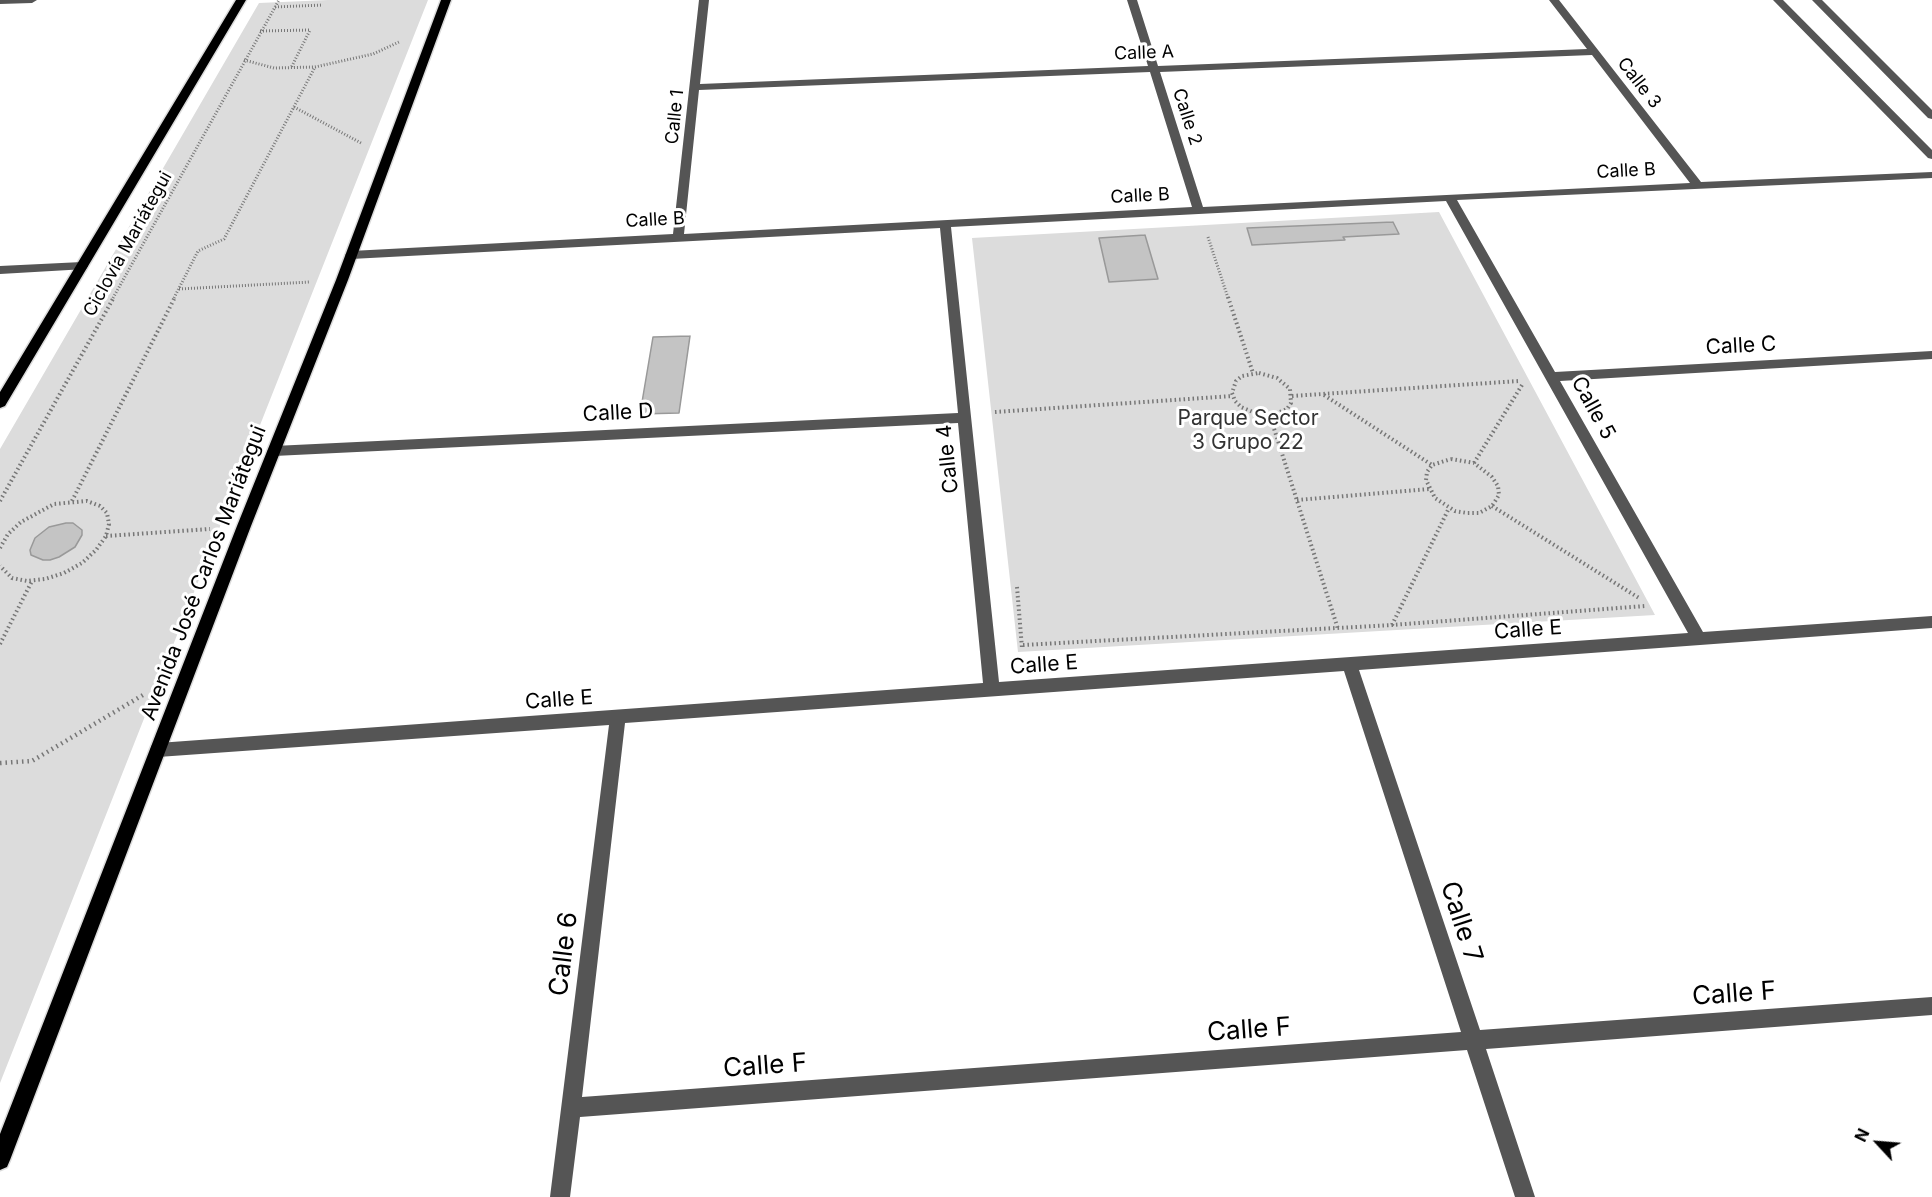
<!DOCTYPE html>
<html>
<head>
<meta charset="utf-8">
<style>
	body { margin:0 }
	#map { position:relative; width:1932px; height:1197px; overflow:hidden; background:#fff; font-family:Inter,sans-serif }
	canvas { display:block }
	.north { position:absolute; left:1848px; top:1113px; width:60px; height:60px; -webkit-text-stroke:4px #fff; paint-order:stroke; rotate:296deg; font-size:16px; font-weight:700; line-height:24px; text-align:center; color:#000 }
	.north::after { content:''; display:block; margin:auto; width:21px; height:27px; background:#000; clip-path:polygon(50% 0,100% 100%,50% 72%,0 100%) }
</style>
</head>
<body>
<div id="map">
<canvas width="1932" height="1197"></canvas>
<div class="north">N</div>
</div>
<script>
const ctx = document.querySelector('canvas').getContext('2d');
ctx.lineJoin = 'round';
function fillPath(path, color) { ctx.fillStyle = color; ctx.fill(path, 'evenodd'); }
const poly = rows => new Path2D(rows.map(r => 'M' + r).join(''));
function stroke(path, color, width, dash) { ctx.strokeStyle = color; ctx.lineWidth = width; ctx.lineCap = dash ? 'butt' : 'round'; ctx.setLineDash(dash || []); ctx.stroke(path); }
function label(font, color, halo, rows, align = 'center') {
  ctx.font = font + ' Inter,sans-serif'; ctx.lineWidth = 6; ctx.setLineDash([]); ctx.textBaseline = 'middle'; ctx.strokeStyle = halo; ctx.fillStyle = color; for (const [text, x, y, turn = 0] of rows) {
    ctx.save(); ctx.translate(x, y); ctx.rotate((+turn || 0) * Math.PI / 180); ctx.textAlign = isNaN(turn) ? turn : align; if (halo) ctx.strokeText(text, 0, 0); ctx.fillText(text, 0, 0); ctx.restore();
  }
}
fillPath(poly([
	[328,0,428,0,0,1083,0,449,259,3],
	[1439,212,1655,615,1018,652,972,238]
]), '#dcdcdc');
const building = poly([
	[1393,222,1399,234,1343,237,1345,240,1252,245,1247,228,1393,222],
	[1145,235,1158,279,1109,282,1099,238,1145,235],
	[690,336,679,413,640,414,653,337,690,336],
	[66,523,73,523,82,530,82,535,75,547,59,557,50,560,43,560,31,555,30,550,35,538,49,527,66,523]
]);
fillPath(building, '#c4c4c4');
stroke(building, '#999', 1.5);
const major = poly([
	[236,0,246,0,5,406,0,408,0,392,236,0],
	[441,0,451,0,348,280,251,526,10,1160,7,1167,0,1170,0,1134,237,526,336,280,441,0]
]);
stroke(major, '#dbdbdb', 3);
stroke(poly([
	[275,7,323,5],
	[260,31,310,30,291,68],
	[244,60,274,68,315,67,373,54,399,42],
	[294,107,361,143],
	[1208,237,1228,298],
	[179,289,310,282],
	[113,298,279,0],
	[174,298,198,251,224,239,315,67]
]), '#777', 3, [1, 2]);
stroke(poly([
	[1228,297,1253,373],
	[1259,373,1277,378,1290,389,1291,403,1287,409,1270,416,1260,415,1241,407,1235,401,1232,393,1236,381,1242,376,1259,373],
	[1324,395,1432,465],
	[1292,396,1519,381],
	[995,412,1233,396],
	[1270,416,1338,629],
	[1451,459,1474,463,1492,477,1498,486,1499,495,1492,506,1479,513,1467,513,1455,511,1435,498,1426,480,1427,472,1432,465,1451,459],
	[1474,463,1522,385],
	[1297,500,1429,489],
	[0,501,114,297],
	[72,501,175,297],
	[1492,506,1639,598],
	[106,536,210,529],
	[0,548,8,534,21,522,54,504,87,501,100,506,107,513,109,524,106,536,96,550,82,563,64,573,45,579,27,581,12,578,0,566],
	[1017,587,1022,648],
	[1392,625,1449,508],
	[0,644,32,581],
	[1023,645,1392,625,1645,606]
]), '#777', 4, [1.5, 3]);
stroke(poly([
	[0,763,32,761,143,695]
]), '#777', 4.5, [1.5, 4]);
fillPath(poly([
	[0,0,37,0,32,3,0,4,0,0],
	[699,0,709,0,700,84,1148,66,1127,0,1137,0,1158,66,1587,49,1549,0,1559,0,1701,182,1932,172,1932,178,1457,200,1555,372,1932,351,1932,359,1560,381,1703,632,1932,616,1932,628,1359,670,1480,1030,1932,997,1932,1015,1486,1049,1535,1197,1515,1197,1467,1050,580,1117,570,1197,550,1197,609,725,158,757,152,755,150,750,152,745,158,743,983,683,958,423,274,456,267,451,274,446,958,413,940,228,351,259,345,255,351,251,673,234,699,0],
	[1592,55,1690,183,1203,207,1160,72,1592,55],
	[1150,72,1192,207,684,234,699,90,1150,72],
	[1446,201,1688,633,999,682,951,227,1446,201],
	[1344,671,1461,1032,582,1097,625,723,1344,671],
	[1773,0,1783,0,1932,150,1932,159,1928,158,1773,0],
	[1812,0,1822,0,1932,110,1932,119,1928,118,1812,0],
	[82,262,88,266,86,269,0,274,0,266,82,262]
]), '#555');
fillPath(major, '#000');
label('18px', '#000', '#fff', [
	["Calle A",1144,53,-2],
	["Calle 3",1639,83,52],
	["Calle 1",675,117,-84],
	["Calle 2",1187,117,72],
	["Calle B",1626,171,-3],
	["Calle B",1140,196,-3],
	["Calle B",655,220,-3],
	["Ciclovía Mariátegui",128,244,-61]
]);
label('21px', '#000', '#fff', [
	["Calle C",1741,346,-3],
	["Calle 5",1593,408,61],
	["Calle D",618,413,-3],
	["Calle 4",948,459,-96],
	["Avenida José Carlos Mariátegui",204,573,-69],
	["Calle E",1528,630,-4],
	["Calle E",1044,665,-4],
	["Calle E",559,700,-4]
]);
label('21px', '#333', '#fff', [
	["Parque Sector",1248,419],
	["3 Grupo 22",1248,443]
]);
label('26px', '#000', '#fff', [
	["Calle 7",1461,922,72],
	["Calle 6",564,954,-83],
	["Calle F",1734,994,-4],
	["Calle F",1249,1030,-4],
	["Calle F",765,1066,-4]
]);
</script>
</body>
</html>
